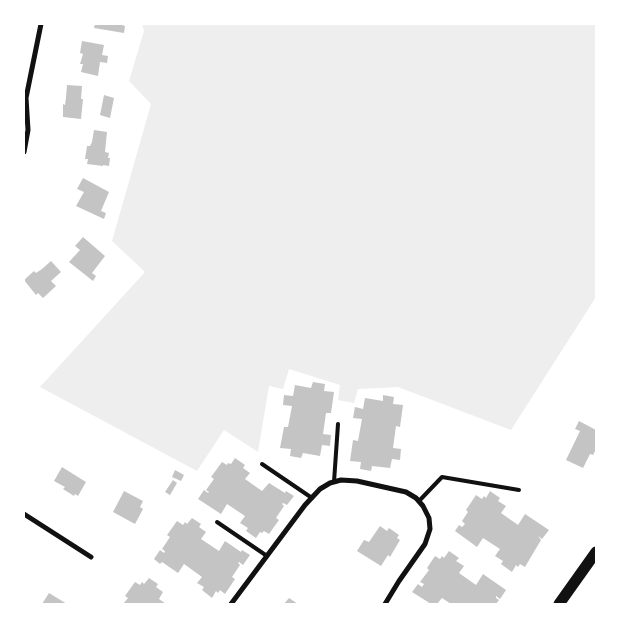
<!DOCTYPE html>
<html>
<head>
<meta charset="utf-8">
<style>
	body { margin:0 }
	#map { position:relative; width:620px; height:628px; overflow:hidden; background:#fff; font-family:"Playfair Display",serif }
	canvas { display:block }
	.frame { position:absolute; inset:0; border:25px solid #fff; pointer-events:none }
</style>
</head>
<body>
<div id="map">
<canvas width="620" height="628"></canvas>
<div class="frame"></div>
</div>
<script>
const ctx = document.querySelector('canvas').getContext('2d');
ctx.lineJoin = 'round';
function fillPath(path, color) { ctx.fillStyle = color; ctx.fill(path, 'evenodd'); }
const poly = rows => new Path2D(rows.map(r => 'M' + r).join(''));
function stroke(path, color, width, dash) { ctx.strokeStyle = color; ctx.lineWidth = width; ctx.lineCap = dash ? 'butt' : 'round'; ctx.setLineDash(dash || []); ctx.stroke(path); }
fillPath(poly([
	[142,24,596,24,596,297,511,430,398,387,358,389,354,403,338,400,340,385,289,369,283,389,269,386,258,452,224,430,197,471,40,387,145,272,112,241,151,104,129,81,144,31]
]), '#eee');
fillPath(poly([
	[95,24,119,24,125,26,124,33,94,28],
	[82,41,104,45,102,55,108,56,107,63,100,62,98,76,81,72,83,64,80,64,83,54,80,53],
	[67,85,82,86,81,99,83,99,81,119,63,117,63,104,65,105,66,98],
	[104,95,114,98,110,118,100,115],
	[94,130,107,132,105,152,109,153,108,158,110,158,109,166,103,165,103,166,87,164,88,159,85,159,87,146,90,146,92,142],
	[83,178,109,192,101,211,106,213,104,219,76,206,84,192,77,189],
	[83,237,105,256,92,273,96,276,93,281,69,262,80,250,75,246],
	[51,261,61,272,51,281,56,286,43,298,38,293,36,295,24,280,34,271,36,273,42,269],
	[313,382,325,384,324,391,334,392,331,413,326,413,323,434,331,435,330,446,322,445,320,456,303,453,301,458,290,456,291,449,280,448,284,427,288,427,292,406,283,405,284,395,293,396,295,385,311,388],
	[383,395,394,397,393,404,403,405,400,427,396,426,393,448,401,449,400,460,392,459,390,468,372,466,371,471,360,469,361,462,350,461,353,440,358,441,362,419,353,418,355,407,363,409,365,398,383,401],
	[579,421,596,430,596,449,593,455,590,454,583,468,566,460,580,431,575,429],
	[235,458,245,465,243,468,250,473,245,479,262,491,269,483,285,493,286,491,294,496,287,505,283,503,282,504,284,506,276,518,279,520,269,534,264,531,262,533,260,532,256,538,246,531,248,528,240,523,245,516,227,504,221,514,198,499,204,490,208,493,209,492,206,490,214,479,211,477,222,462,227,465,228,463,231,464],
	[62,467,86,482,78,496,75,494,74,496,63,489,65,487,54,481],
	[175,470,184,475,181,481,172,477],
	[173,480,177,483,170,495,165,492],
	[124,491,143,501,140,507,143,509,135,524,113,512],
	[490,491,500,498,498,501,506,506,501,513,518,525,525,514,549,530,542,539,538,536,541,540,525,567,520,564,518,567,516,565,512,572,501,564,503,561,495,556,500,549,483,538,477,547,455,531,459,525,462,527,465,524,462,521,468,512,466,510,476,495,482,499,484,496,486,498],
	[192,518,201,524,199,527,206,532,201,539,219,551,225,541,241,552,242,550,250,555,243,565,239,562,238,563,240,565,232,577,235,579,225,594,220,590,218,593,216,591,212,598,202,590,204,587,197,583,202,577,184,564,178,573,162,562,160,564,154,559,160,550,164,553,165,551,162,549,170,537,167,535,177,521,183,525,185,522,187,524],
	[380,526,387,531,389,528,399,535,397,538,400,540,390,557,388,555,381,566,357,551,364,540,369,542],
	[449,551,459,558,456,561,464,566,459,573,476,585,483,574,506,590,500,599,496,596,496,598,499,600,496,604,451,604,442,598,437,604,431,604,412,592,418,584,422,587,424,584,420,582,429,570,427,568,435,556,440,559,442,556,444,558],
	[149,578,158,584,156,587,163,592,159,599,166,604,123,604,128,598,125,596,135,582,140,585,142,582,144,584],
	[49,593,67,604,42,604],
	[289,598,298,604,284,604]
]), '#c4c4c4');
stroke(poly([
	[262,464,312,498],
	[334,482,338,424],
	[419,501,442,477,519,490],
	[217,522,267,556]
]), '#111', 4);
stroke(poly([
	[24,152,28,130,26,98,41,24],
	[24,514,91,557],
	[231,604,305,505,320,489,330,483,341,480,357,481,406,492,416,498,423,506,429,518,430,529,425,544,399,581,385,604]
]), '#111', 5);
stroke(poly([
	[559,604,596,552]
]), '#111', 11);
</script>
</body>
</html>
